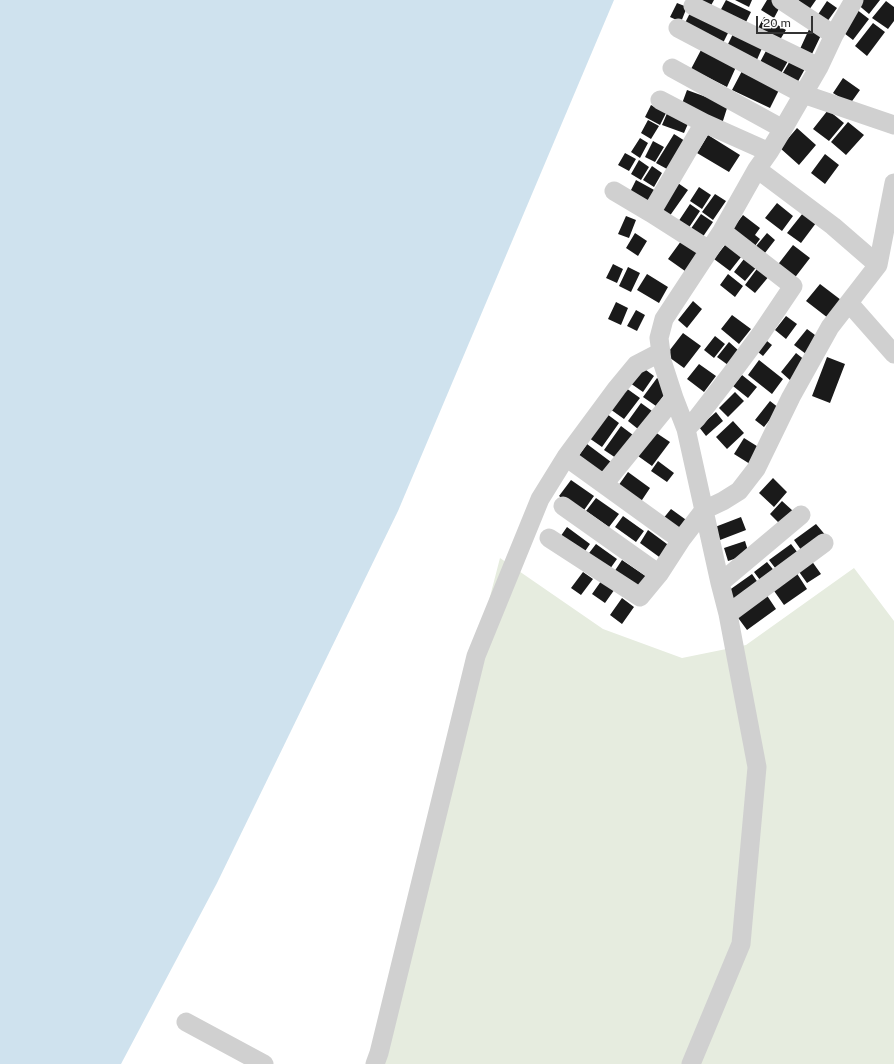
<!DOCTYPE html>
<html>
<head>
<meta charset="utf-8">
<style>
	body { margin:0 }
	#map { position:relative; width:894px; height:1064px; overflow:hidden; background:#fff; font-family:"Public Sans",sans-serif }
	canvas { display:block }
	.scale { position:absolute; left:756px; top:16px; width:57px; height:18px; box-sizing:border-box; border:2px solid #333; border-top:0; padding-left:5px; font-size:12px; line-height:14px; white-space:nowrap; color:#333; -webkit-text-stroke:3px #fff; paint-order:stroke }
</style>
</head>
<body>
<div id="map">
<canvas width="894" height="1064"></canvas>
<div class="scale">20 m</div>
</div>
<script>
const ctx = document.querySelector('canvas').getContext('2d');
ctx.lineJoin = 'round';
function fillPath(path, color) { ctx.fillStyle = color; ctx.fill(path, 'evenodd'); }
const poly = rows => new Path2D(rows.map(r => 'M' + r).join(''));
function stroke(path, color, width, dash) { ctx.strokeStyle = color; ctx.lineWidth = width; ctx.lineCap = dash ? 'butt' : 'round'; ctx.setLineDash(dash || []); ctx.stroke(path); }
fillPath(poly([
	[500,558,603,629,682,658,746,645,854,568,894,621,894,1064,369,1064]
]), '#e6ecdf');
fillPath(poly([
	[0,0,614,0,398,511,217,883,121,1064,0,1064]
]), '#cfe2ee');
fillPath(poly([
	[698,0,714,0,709,9],
	[726,0,751,12,744,26,719,13],
	[735,0,752,0,749,7],
	[767,0,777,0,782,3,774,18,761,10],
	[798,0,816,0,809,10],
	[858,0,880,0,869,14,856,3],
	[827,1,837,8,824,26,815,19],
	[886,1,894,7,894,21,888,29,872,18],
	[677,3,687,7,681,22,670,17],
	[856,9,869,19,853,40,840,30],
	[691,11,730,29,722,45,683,27],
	[764,17,786,30,778,43,757,30],
	[873,23,885,32,867,56,855,46],
	[811,25,823,31,812,54,800,49],
	[734,32,763,46,756,62,726,48],
	[767,49,788,61,780,75,759,64],
	[701,50,736,67,727,87,691,69],
	[791,59,806,67,796,85,781,76],
	[742,71,779,90,770,108,732,90],
	[843,78,860,90,850,104,833,93],
	[687,90,728,105,722,124,680,109],
	[651,105,666,113,660,125,645,117],
	[828,110,844,123,829,141,813,129],
	[668,111,690,119,684,133,662,125],
	[648,120,659,126,651,139,641,133],
	[848,122,864,135,846,155,831,142],
	[797,128,816,145,799,165,780,148],
	[674,134,685,141,667,169,656,163],
	[708,135,740,155,729,172,697,153],
	[640,138,648,143,640,158,631,152],
	[653,141,664,147,655,162,645,157],
	[625,153,636,159,629,171,618,165],
	[825,154,839,165,825,184,811,173],
	[639,160,649,167,641,180,631,174],
	[652,166,662,173,654,187,643,180],
	[636,180,656,191,649,204,629,194],
	[675,181,688,190,669,217,656,209],
	[699,187,711,195,702,209,690,201],
	[715,194,726,201,713,220,702,212],
	[777,203,793,216,782,231,765,218],
	[690,204,700,211,688,229,678,222],
	[803,213,816,223,801,243,787,233],
	[701,214,713,222,702,238,690,230],
	[743,215,760,228,755,235,760,239,752,250,730,232],
	[626,216,636,220,629,238,618,234],
	[635,233,647,241,638,256,626,248],
	[767,233,775,240,761,258,752,251],
	[684,237,700,249,685,271,668,259],
	[729,240,745,252,730,271,714,259],
	[793,245,810,258,793,280,776,267],
	[747,255,759,264,745,281,734,272],
	[613,264,623,269,617,283,606,278],
	[759,266,770,275,755,293,745,285],
	[628,267,640,273,631,292,619,286],
	[647,274,668,287,659,303,637,290],
	[728,274,743,286,735,297,720,285],
	[820,284,841,300,828,318,806,301],
	[693,301,702,309,687,328,678,320],
	[616,302,628,308,621,325,608,319],
	[636,310,645,315,637,331,627,326],
	[732,315,751,329,739,344,721,329],
	[786,316,797,324,786,339,775,330],
	[807,329,819,338,806,354,794,345],
	[683,333,701,346,684,368,666,355],
	[715,336,725,344,714,358,704,350],
	[762,337,772,345,763,356,753,348],
	[729,342,739,351,728,365,717,357],
	[796,353,806,361,791,381,781,372],
	[827,357,845,364,830,403,812,396],
	[759,360,783,379,772,394,748,375],
	[699,364,716,376,704,392,687,379],
	[642,367,654,376,643,392,630,383],
	[742,375,757,387,748,398,733,386],
	[657,378,670,387,656,406,643,397],
	[626,388,640,398,624,419,610,409],
	[735,392,744,401,728,417,719,408],
	[770,401,779,408,764,427,755,420],
	[641,403,652,411,638,429,628,421],
	[716,412,723,421,706,436,699,427],
	[607,414,619,423,602,447,589,438],
	[733,421,744,433,727,449,716,437],
	[621,426,633,435,616,458,604,450],
	[655,432,670,442,652,466,638,456],
	[744,438,760,448,750,464,734,454],
	[587,444,611,462,602,474,578,457],
	[658,461,674,473,667,482,651,471],
	[628,472,650,488,640,503,618,486],
	[773,478,787,492,774,507,759,493],
	[571,480,594,496,582,513,559,496],
	[596,498,619,514,609,527,586,511],
	[782,501,793,511,780,524,770,514],
	[671,509,689,522,681,534,662,520],
	[623,516,644,531,636,542,615,527],
	[741,517,746,530,720,540,715,527],
	[816,524,827,537,804,554,794,540],
	[567,527,590,544,581,557,558,540],
	[648,530,671,547,662,559,640,543],
	[745,541,749,554,728,561,724,548],
	[596,544,617,559,607,573,586,557],
	[791,544,801,557,779,573,769,560],
	[622,560,647,577,636,592,612,575],
	[811,560,821,574,807,583,797,569],
	[767,562,776,573,763,584,754,572],
	[583,572,593,579,581,595,571,588],
	[796,572,807,589,784,605,772,588],
	[752,574,761,587,737,604,728,591],
	[604,577,617,586,605,603,592,594],
	[766,594,776,609,747,630,736,615],
	[622,598,634,607,622,624,610,615]
]), '#1a1a1a');
stroke(poly([
	[781,0,834,35],
	[693,6,819,67],
	[678,28,803,94,894,125],
	[672,68,783,129],
	[660,100,704,123,769,152],
	[757,169,833,226,878,265],
	[614,191,651,213,709,250],
	[651,213,704,123],
	[849,303,894,354],
	[686,429,697,418,731,374,760,335,793,286,722,231],
	[566,457,681,540],
	[604,484,674,398],
	[563,506,659,574],
	[549,538,640,597,659,574,681,540,704,510,723,501,739,491,756,469,791,397,830,327,878,265,894,183],
	[720,583,801,515],
	[728,614,824,543],
	[186,1022,264,1064],
	[375,1064,379,1053,476,656,540,499,566,457,617,388,636,365,661,352],
	[691,1064,741,944,757,767,728,614,720,583,686,429,674,398,662,361,659,338,664,319,722,231,757,169,769,152,783,129,819,67,834,35,854,0]
]), '#d0d0d0', 19);
</script>
</body>
</html>
